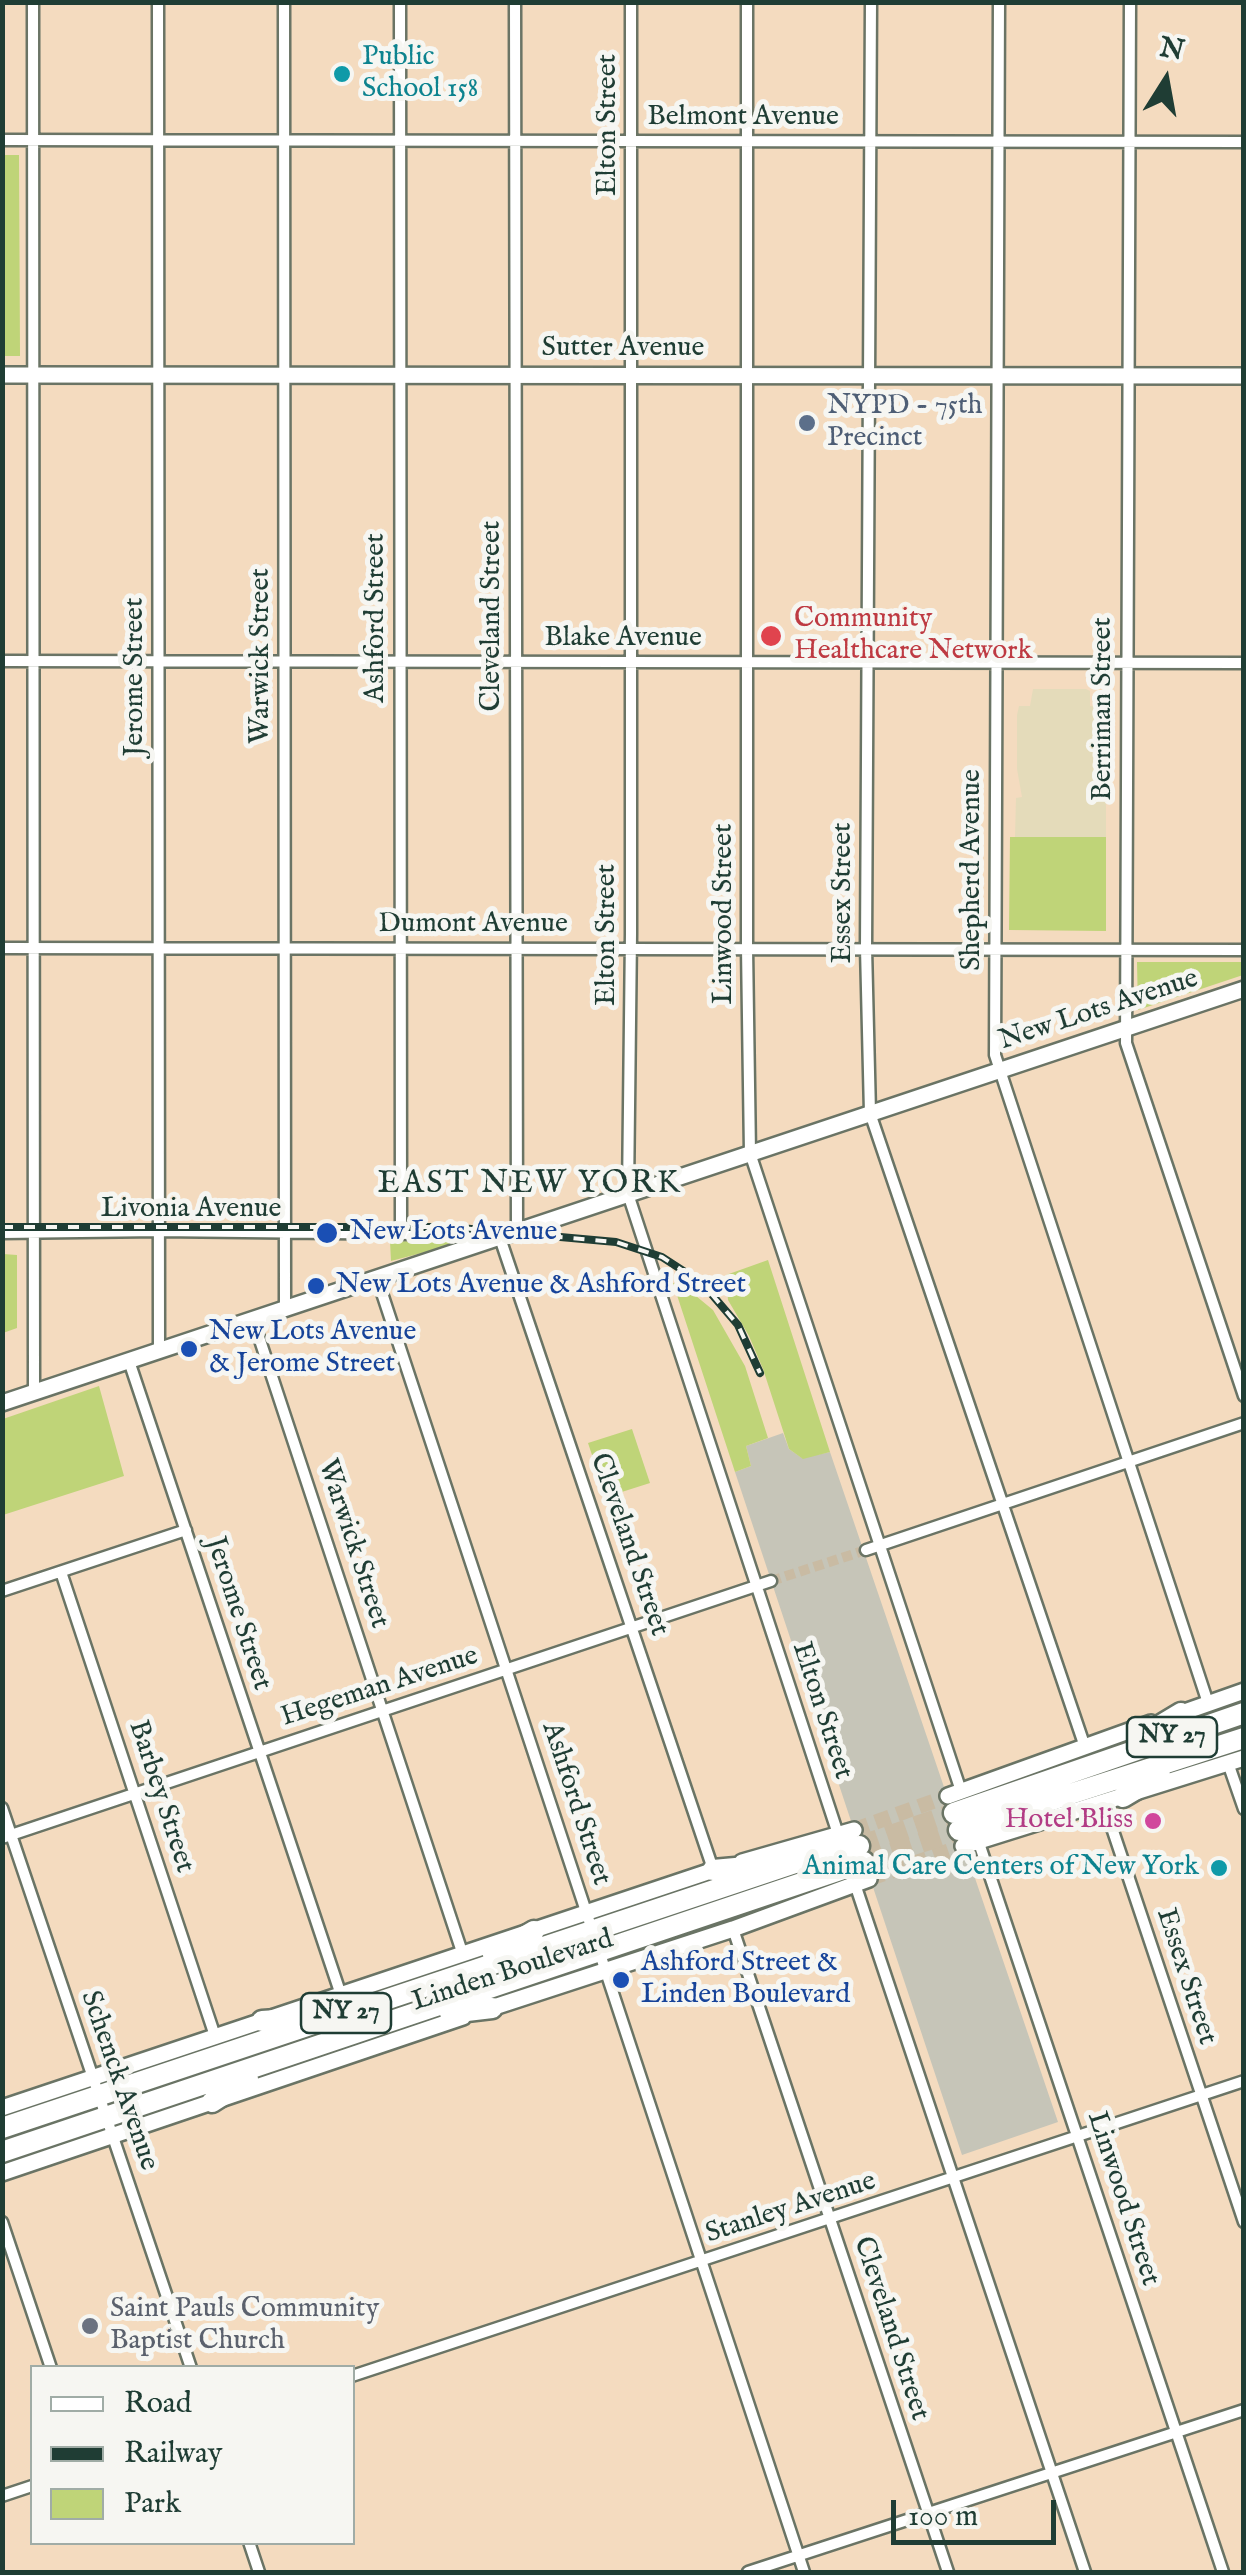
<!DOCTYPE html>
<html>
<head>
<meta charset="utf-8">
<style>
	body { margin:0 }
	#map { position:relative; width:1246px; height:2575px; overflow:hidden; background:#f4dbbf; font-family:"IM FELL English",serif }
	canvas { display:block }
	.frame { position:absolute; inset:0; border:5px solid #1f3d34; pointer-events:none }
	.legend { position:absolute; left:30px; top:2365px; width:325px; height:180px; box-sizing:border-box; background:#f6f6f2; border:2px solid #a0aca6; margin:0; padding:12px 18px; list-style:none; font-size:30px; color:#1f3d34 }
	.legend li { display:flex; align-items:center; gap:20px; height:50px }
	.legend b { width:50px; border:2px solid #a0aca6 }
	.north { position:absolute; left:1116px; top:30px; width:100px; height:100px; -webkit-text-stroke:8px #f6f6f2; paint-order:stroke; rotate:11deg; font-size:28px; font-weight:700; line-height:40px; text-align:center; color:#1f3d34 }
	.north::after { content:''; display:block; margin:auto; width:35px; height:45px; background:#1f3d34; clip-path:polygon(50% 0,100% 100%,50% 72%,0 100%) }
	.scale { position:absolute; left:891px; top:2500px; width:165px; height:45px; box-sizing:border-box; border:5px solid #1f3d34; border-top:0; padding-left:12px; font-size:30px; line-height:35px; white-space:nowrap; color:#1f3d34; -webkit-text-stroke:8px #f6f6f2; paint-order:stroke }
</style>
</head>
<body>
<div id="map">
<canvas width="1246" height="2575"></canvas>
<div class="frame"></div>
<ul class="legend">
<li><b style="height:12px;background:#fff"></b>Road</li>
<li><b style="height:12px;background:#1f3d34"></b>Railway</li>
<li><b style="height:28px;background:#bfd478"></b>Park</li>
</ul>
<div class="north">N</div>
<div class="scale">100 m</div>
</div>
<script>
const ctx = document.querySelector('canvas').getContext('2d');
ctx.lineJoin = 'round';
function fillPath(path, color) { ctx.fillStyle = color; ctx.fill(path, 'evenodd'); }
const poly = rows => new Path2D(rows.map(r => 'M' + r).join(''));
function stroke(path, color, width, dash) { ctx.strokeStyle = color; ctx.lineWidth = width; ctx.lineCap = dash ? 'butt' : 'round'; ctx.setLineDash(dash || []); ctx.stroke(path); }
function label(font, color, halo, rows, align = 'center') {
  ctx.font = font + ' "IM FELL English",serif'; ctx.lineWidth = 10; ctx.setLineDash([]); ctx.textBaseline = 'middle'; ctx.strokeStyle = halo; ctx.fillStyle = color; for (const [text, x, y, turn = 0] of rows) {
    ctx.save(); ctx.translate(x, y); ctx.rotate((+turn || 0) * Math.PI / 180); ctx.textAlign = isNaN(turn) ? turn : align; if (halo) ctx.strokeText(text, 0, 0); ctx.fillText(text, 0, 0); ctx.restore();
  }
}
fillPath(poly([
	[1033,689,1086,689,1090,691,1090,706,1100,707,1102,769,1096,779,1096,789,1106,790,1106,837,1015,837,1016,798,1022,797,1017,769,1017,715,1019,706,1030,706]
]), '#e4dbba');
fillPath(poly([
	[783,1433,789,1449,802,1458,830,1452,1058,2122,962,2155,735,1472,751,1466,746,1446]
]), '#c6c5b8');
fillPath(poly([
	[3,155,19,155,20,356,3,356],
	[1010,837,1106,837,1106,931,1009,930],
	[1137,962,1243,962,1243,975,1138,1010],
	[390,1241,454,1242,456,1244,391,1261],
	[3,1254,17,1255,17,1328,3,1333],
	[768,1260,830,1452,803,1459,789,1449,763,1369,749,1336,728,1300,726,1275],
	[673,1283,684,1286,713,1310,745,1366,768,1438,746,1446,751,1466,735,1472],
	[99,1386,124,1476,3,1515,3,1419],
	[632,1429,650,1483,606,1497,588,1443]
]), '#bfd478');
stroke(poly([
	[771,1581,866,1550]
]), '#c9bba3', 10, [10, 5]);
stroke(poly([
	[854,1830,948,1796],
	[869,1879,963,1846]
]), '#c9bba3', 15, [15, 8]);
stroke(poly([
	[859,1846,954,1813],
	[864,1862,959,1830]
]), '#c9bba3', 20, [20, 10]);
const street = poly([
	[33,2,34,1392],
	[158,2,159,1351],
	[284,2,285,1309],
	[400,2,401,1233],
	[515,2,517,1229],
	[631,2,631,934,628,1194,838,1834],
	[747,2,747,948,750,1153,961,1791],
	[871,2,866,948,870,1113,1085,1747],
	[999,2,995,1055,1208,1703],
	[1130,2,1126,1043,1244,1396],
	[2,140,1244,142],
	[2,661,1244,663],
	[2,948,1244,950],
	[2,1233,159,1231,499,1235,713,1869],
	[377,1278,804,2572],
	[253,1319,463,1955],
	[129,1361,341,1995],
	[866,1550,1244,1423],
	[61,1572,215,2036],
	[2,1591,186,1530],
	[1228,1763,1244,1809],
	[1104,1804,1244,2222],
	[2,1808,191,2368],
	[2,1838,771,1581],
	[978,1840,1223,2572],
	[855,1884,1085,2572],
	[733,1929,948,2572],
	[2,2222,51,2368],
	[352,2376,1244,2081],
	[2,2496,32,2486],
	[249,2542,259,2572],
	[748,2572,1244,2410]
]);
const secondary = poly([
	[2,375,1244,376],
	[2,1403,1244,989],
	[1173,1716,1244,1691],
	[948,1796,1151,1723],
	[963,1846,1244,1758],
	[742,1862,854,1830],
	[485,2010,733,1929,869,1879],
	[2,2108,720,1868],
	[2,2173,463,2017]
]);
const highway = poly([
	[1136,1740,1181,1713],
	[1123,1797,1160,1775],
	[954,1813,1244,1713],
	[959,1830,1244,1738],
	[713,1870,758,1866],
	[493,1955,534,1931],
	[450,2013,492,2008],
	[262,2021,308,2018],
	[212,2102,248,2079],
	[2,2128,795,1863,859,1846],
	[2,2152,864,1862]
]);
stroke(street, '#6a7465', 15);
stroke(secondary, '#6a7465', 20);
stroke(highway, '#6a7465', 25);
stroke(street, '#fff', 10);
stroke(secondary, '#fff', 15);
stroke(highway, '#fff', 20);
const rail = poly([
	[2,1227,449,1227,616,1242,662,1257,702,1283,738,1325,760,1373]
]);
stroke(rail, '#1f3d34', 8);
stroke(rail, '#f6f6f2', 4, [11]);
for (const [x, y, r, color] of [
	[342,74,10,"#0f9aa8"],
	[807,423,10,"#5c6f8a"],
	[771,636,12,"#e0444e"],
	[327,1233,12,"#1a4fb4"],
	[316,1286,10,"#1a4fb4"],
	[189,1349,10,"#1a4fb4"],
	[1153,1821,10,"#d1479c"],
	[1219,1868,10,"#0f9aa8"],
	[621,1980,10,"#1a4fb4"],
	[90,2326,10,"#6b7280"]
]) { const dot = new Path2D(); dot.arc(x, y, r, 0, 2 * Math.PI); ctx.fillStyle = color; ctx.fill(dot); stroke(dot, '#f6f6f2', 4); }
for (const [x, y, w] of [
	[1172,1737,90],
	[346,2013,90]
]) { const box = new Path2D(); box.roundRect(x - w / 2, y - 20, w, 40, 8); ctx.fillStyle = '#f6f6f2'; ctx.fill(box); stroke(box, '#1f3d34', 2.5); }
label('bold 25px', '#1f3d34', null, [
	["NY 27",1172,1737],
	["NY 27",346,2013]
]);
label('28px', '#0d838f', '#f6f6f2', [
	["Public",362,58],
	["School 158",362,90],
	["Animal Care Centers of New York",1199,1868,"right"]
], 'left');
label('28px', '#1f3d34', '#f6f6f2', [
	["Belmont Avenue",743,118],
	["Elton Street",609,125,-90],
	["Sutter Avenue",623,349],
	["Cleveland Street",493,616,-90],
	["Ashford Street",377,618,-90],
	["Blake Avenue",623,639],
	["Warwick Street",262,656,-90],
	["Jerome Street",136,677,-90],
	["Berriman Street",1104,709,-90],
	["Shepherd Avenue",973,870,-90],
	["Essex Street",844,893,-90],
	["Linwood Street",725,914,-90],
	["Dumont Avenue",473,925],
	["Elton Street",608,935,-90],
	["New Lots Avenue",1099,1011,-18],
	["Livonia Avenue",191,1210],
	["Warwick Street",352,1544,72],
	["Cleveland Street",628,1545,71],
	["Jerome Street",237,1614,72],
	["Hegeman Avenue",380,1688,-18],
	["Elton Street",821,1711,72],
	["Barbey Street",160,1797,72],
	["Ashford Street",575,1804,72],
	["Linden Boulevard",513,1972,-18],
	["Essex Street",1185,1977,72],
	["Schenck Avenue",118,2081,71],
	["Linwood Street",1122,2199,72],
	["Stanley Avenue",791,2209,-18],
	["Cleveland Street",890,2329,72]
]);
label('28px', '#4e5e75', '#f6f6f2', [
	["NYPD - 75th",827,407],
	["Precinct",827,439]
], 'left');
label('28px', '#be3a42', '#f6f6f2', [
	["Community",794,620],
	["Healthcare Network",794,652]
], 'left');
label('28px', '#164399', '#f6f6f2', [
	["New Lots Avenue",350,1233],
	["New Lots Avenue & Ashford Street",336,1286],
	["New Lots Avenue",209,1333],
	["& Jerome Street",209,1365],
	["Ashford Street &",641,1964],
	["Linden Boulevard",641,1996]
], 'left');
label('28px', '#b23c85', '#f6f6f2', [
	["Hotel Bliss",1133,1821]
], 'right');
label('28px', '#5b616d', '#f6f6f2', [
	["Saint Pauls Community",110,2310],
	["Baptist Church",110,2342]
], 'left');
ctx.letterSpacing = '2.5px';
label('32px', '#1f3d34', '#f6f6f2', [
	["EAST NEW YORK",530,1185]
]);
ctx.letterSpacing = '0px';
</script>
</body>
</html>
